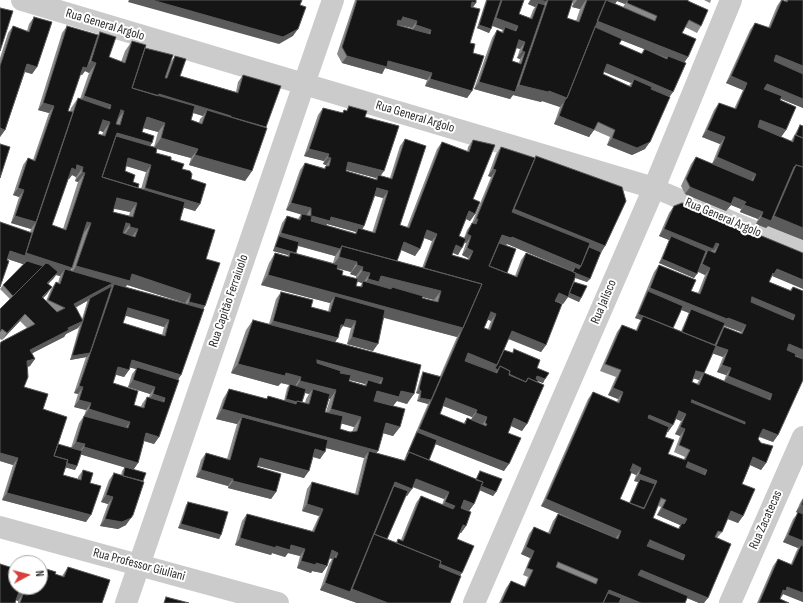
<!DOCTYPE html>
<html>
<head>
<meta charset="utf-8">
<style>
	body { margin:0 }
	#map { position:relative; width:803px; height:603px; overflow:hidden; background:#fff; font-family:"Sofia Sans Condensed",sans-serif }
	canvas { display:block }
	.north { position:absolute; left:8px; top:555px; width:40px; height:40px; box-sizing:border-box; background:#fff; border:1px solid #ababab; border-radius:50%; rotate:83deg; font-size:11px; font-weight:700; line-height:16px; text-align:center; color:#2e2e2e }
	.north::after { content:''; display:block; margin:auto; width:14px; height:18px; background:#d73f3d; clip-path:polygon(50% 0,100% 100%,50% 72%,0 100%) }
</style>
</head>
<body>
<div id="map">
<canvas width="803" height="603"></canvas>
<div class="north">N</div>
</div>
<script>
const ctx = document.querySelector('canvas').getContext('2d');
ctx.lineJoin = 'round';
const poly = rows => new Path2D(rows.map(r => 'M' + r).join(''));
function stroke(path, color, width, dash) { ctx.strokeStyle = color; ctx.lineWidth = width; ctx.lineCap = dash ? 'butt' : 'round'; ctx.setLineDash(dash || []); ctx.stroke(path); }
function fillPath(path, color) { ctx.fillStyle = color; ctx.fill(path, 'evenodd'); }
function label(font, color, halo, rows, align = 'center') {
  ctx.font = font + ' "Sofia Sans Condensed",sans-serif'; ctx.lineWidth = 4; ctx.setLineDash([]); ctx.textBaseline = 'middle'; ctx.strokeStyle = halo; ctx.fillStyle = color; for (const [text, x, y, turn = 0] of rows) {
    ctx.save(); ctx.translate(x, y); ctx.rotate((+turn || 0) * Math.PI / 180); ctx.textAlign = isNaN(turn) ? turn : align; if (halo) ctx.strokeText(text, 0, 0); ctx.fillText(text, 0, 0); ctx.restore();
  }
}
stroke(poly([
	[654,188,803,251]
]), '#cbcbcb', 20);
stroke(poly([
	[333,0,304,84,654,188],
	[474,603,654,188,731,0],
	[730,603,803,437]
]), '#cbcbcb', 22);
stroke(poly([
	[22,0,304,84,126,603],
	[0,527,278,603]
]), '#cbcbcb', 22);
fillPath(poly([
	[355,0,476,0,473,7,470,43,473,53,472,91,467,98,425,86,427,80,385,68,382,74,342,63,337,54],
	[399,25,412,28,412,29],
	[486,0,524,0,519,14,530,18,533,10,535,7,528,4,530,0,688,0,688,1,701,26,697,33,685,27,682,33,688,57,684,63,645,149,632,155,607,145,610,137,594,130,589,137,554,124,560,107,542,101,541,102,513,95,510,99,474,89,492,38,497,30,501,32,503,30,492,26,491,29,489,33,477,28],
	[617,1,625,4,623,7,615,4],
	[572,2,573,3,572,7,580,9,576,21,567,18],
	[621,40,644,49,641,54,619,44],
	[516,48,520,49,517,58,520,59,519,63,512,61],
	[604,72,631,83,629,86,603,74],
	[704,0,711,0,710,3],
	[781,0,785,1,785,0,803,0,803,108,781,99,780,100,786,130,781,137,791,141,800,125,803,126,803,240,768,226,766,228,756,224,758,219,740,212,741,209,731,205,726,211,685,194,681,186,691,164,696,157,712,164,720,144,702,137,714,110,719,103,734,109,743,90,726,83,750,30,755,23,768,28,777,6],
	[34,17,37,67,32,74,25,72,5,130,0,137,0,58,8,33,13,26,27,31,29,24],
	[67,26,98,35,100,32,109,57,121,62,125,51,132,41,145,48,165,78,170,63,175,56,180,76,236,92,238,82,243,75,266,127,252,171,245,181,189,165,191,158,157,149,156,153,171,160,182,169,191,179,200,204,195,211,184,207,180,220,206,259,204,309,181,375,178,380,159,437,154,444,144,441,138,463,134,469,126,525,118,529,100,526,108,504,101,502,109,480,114,473,121,475,122,471,125,467,80,454,77,466,75,470,65,467,63,475,78,479,78,477,83,470,90,483,86,522,2,500,13,465,0,461,0,343,1,342,27,328,20,321,2,340,0,339,0,309,10,299,0,289,3,285,23,264,7,259,0,222,30,232,31,229,11,223,19,197,13,195,23,165,28,158,33,160,49,113,38,110,62,33],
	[85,71,89,73,80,99,78,98,71,108,70,111,68,111,80,75,82,75],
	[193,113,203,116,200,119,199,123,191,120],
	[143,128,158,132,154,147,150,146,152,143,142,132],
	[99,130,103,132,102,135,98,134],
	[126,166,146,172,141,189,138,188,125,171],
	[72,175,76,177,75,181,78,182,63,229,52,225,68,179,69,179],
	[114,208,130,212,129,216,113,212],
	[84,233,71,271,70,271,72,268],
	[56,275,60,276,58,283,56,282,51,289,46,301,43,298,47,294,48,284,53,279],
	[127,285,185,303,126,287],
	[87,301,87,302,82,319,75,308],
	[125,315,164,327,162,335,123,323],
	[80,324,70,360,86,357,74,393,78,394,74,407,86,410,84,416,79,423,71,448,58,444,43,409,24,387,28,367,30,366,32,353,64,337,66,334,78,328],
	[130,367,136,369,132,374,128,387,150,394,149,397,147,397,142,404,141,407,134,405,113,383,116,374,124,377,129,370],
	[349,106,365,117,381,176,390,178,400,146,405,139,400,225,407,227,437,149,442,142,467,152,468,147,473,140,473,199,475,214,470,221,466,219,459,236,464,238,467,230,472,223,491,177,488,176,496,154,501,147,535,158,536,156,605,246,601,252,587,282,575,278,574,282,581,298,579,302,568,297,563,304,555,301,546,345,541,352,508,339,504,350,512,353,514,349,537,368,545,379,543,383,538,381,522,431,511,426,508,433,504,471,435,444,429,460,476,479,478,474,480,471,496,492,493,496,480,490,474,504,469,511,461,508,466,526,461,533,460,532,457,539,460,576,450,603,357,603,320,590,329,564,332,559,329,558,327,566,322,573,312,571,311,573,297,568,300,556,288,553,285,557,272,553,271,555,235,545,242,521,247,514,312,531,319,516,302,511,307,489,312,482,355,494,364,458,326,448,320,459,313,457,304,478,258,466,257,467,276,492,271,499,228,488,228,486,196,477,201,460,206,453,227,459,237,424,216,419,223,399,229,389,266,399,268,396,284,401,287,388,289,385,281,383,278,386,231,373,246,330,253,320,269,324,276,299,281,292,311,307,328,312,330,303,261,285,269,263,275,253,287,256,288,255,273,251,282,223,287,216,298,219,301,214,286,210,300,170,305,163,324,168,326,166,326,165,323,164,324,161,304,156,318,115,323,108,342,113,344,110,346,111],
	[346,170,376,178,375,179,346,171],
	[375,196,383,198,372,233,362,230,364,226],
	[327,224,356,232,355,233,326,225],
	[424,238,432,241,422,268,397,261,401,250,415,256],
	[464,242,466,243,462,255,468,258,467,260,452,255,453,253,458,255],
	[507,244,572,271,526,253,521,260,515,276,507,273,506,245],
	[298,246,335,256,333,263,296,253],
	[337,268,351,272,350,274,356,276,356,279,342,275,337,269],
	[357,281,362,283,360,287,356,286],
	[422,297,434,300,434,301,422,298],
	[384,318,457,337,440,376,423,372,421,376,416,393,419,394,417,401,428,404,404,460,376,453,378,451,383,433,393,436,400,427,393,406,397,401,407,404,421,365,335,342,339,332,343,326,351,328,347,344,373,351],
	[488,319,491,321,488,329,484,328],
	[349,380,365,384,364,385,349,381],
	[305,393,309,394,306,399,305,403,302,402],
	[329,399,330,399,326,412,325,412],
	[443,406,472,417,471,420,467,418,463,424,440,414],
	[341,423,354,427,352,432,350,432,340,429],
	[412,487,444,499,442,505,421,496,416,503,401,540,398,539,396,542,387,539,406,495,407,496],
	[674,206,803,253,772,276,769,282,790,290,793,287,803,291,803,359,795,355,778,435,773,442,759,437,758,439,766,463,761,470,750,465,742,484,743,516,738,523,727,519,722,532,717,538,704,603,699,603,687,598,685,603,499,603,506,588,511,581,524,587,528,577,523,575,530,558,521,554,529,534,534,527,548,533,553,521,558,514,616,538,541,506,588,399,593,392,617,402,618,399,608,395,616,377,600,371,617,332,622,325,636,330,639,323,641,320,635,318,654,272,659,265,691,291,698,293,705,275,698,272,694,278,659,263,669,240,659,236,669,213],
	[681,310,689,313,681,331,673,328],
	[723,326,741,332,740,333,724,327,721,330],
	[713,353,723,357,717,372,726,375,724,381,704,373],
	[693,378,699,380,697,384,692,382],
	[676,419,681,421,675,434,680,436,674,452,685,457,683,460,668,454,665,437,667,432,668,432],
	[631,473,636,475,634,481,638,482,629,503,620,499],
	[658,506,661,507,657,515,680,525,678,529,653,518],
	[803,498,803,602,783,594,780,599,789,603,757,603,773,566,778,559,791,564,796,552,798,548,783,542,793,519,798,513,796,512,800,503],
	[188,502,221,535,219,539,178,528,186,505],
	[68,567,102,603,18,603,18,601,16,600,16,587,55,574,62,576]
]), '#8a8a8a');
fillPath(poly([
	[129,0,152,0,298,29,293,36,279,44,128,2],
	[531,0,541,0,546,2,542,9,538,3,535,7,528,4],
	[577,0,586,0,580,9,572,7],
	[605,0,628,0,625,4,617,1,613,7],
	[472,2,476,3,471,10,467,9],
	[403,17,417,21,412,28,399,25,397,28,393,27,398,20],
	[496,18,518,26,513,33,505,27,503,30,491,25],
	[597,21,688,57,683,64,668,56,667,58,593,29],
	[416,25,431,30,426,37,411,32],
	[479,25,491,29,489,33,477,28],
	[519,40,525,42,520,49,514,47],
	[522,51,525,52,520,59,517,58],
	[776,55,803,66,803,75,771,62],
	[347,56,388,61,432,73,427,80,385,68,382,74,342,63],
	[91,61,96,63,89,73,85,71,82,75,78,74,83,67,86,68],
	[27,64,37,67,32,74,22,71],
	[607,64,673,92,668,99,634,79,631,83,602,71],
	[731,76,747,83,743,90,726,83],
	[430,79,472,91,467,98,425,86],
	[479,82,514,91,519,85,549,91,567,98,560,107,542,101,541,102,513,95,510,99,474,89],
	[767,84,803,99,803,108,762,91],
	[159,94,231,116,226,123,207,110,203,116,156,101],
	[84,96,111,105,105,115,78,106],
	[43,103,54,106,49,113,38,110],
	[121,110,124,111,117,120,114,119],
	[559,116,594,130,589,137,554,124],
	[147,117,165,123,158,132,140,127],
	[103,120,110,122,103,132,96,129],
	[760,120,786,130,781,137,755,127],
	[0,128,5,130,0,137],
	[707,130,725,137,720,144,702,137],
	[117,133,152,143,145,153,112,144],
	[161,138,198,149,191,158,154,148],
	[612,138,650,142,645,149,632,155,607,145],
	[309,149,329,154,324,161,304,156],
	[195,155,252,171,245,181,189,165],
	[328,157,331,158,326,165,323,164],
	[717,157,756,174,751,181,712,164],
	[128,158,151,165,146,172,123,165],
	[348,162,384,171,379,178,378,175,376,178,343,169],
	[77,165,83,167,76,177,72,175,69,179,65,178,72,168],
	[493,169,496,170,491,177,488,176],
	[82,172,85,173,78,182,75,181],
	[690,187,734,197,746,202,741,209,731,205,726,211,685,194],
	[18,188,24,190,19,197,13,195],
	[145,188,200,204,195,211,140,195],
	[377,188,388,191,383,198,372,195],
	[117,198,137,203,130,212,110,208],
	[291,203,311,208,306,216,286,210],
	[744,205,763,212,758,219,740,212],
	[514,209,605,246,599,256,507,219],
	[469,211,475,214,470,221,464,218],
	[15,216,36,222,31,229,11,223],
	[312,216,331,217,364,226,360,233,358,228,356,232,327,224,325,228,307,223],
	[774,216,803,228,803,240,768,226,766,228,756,224,761,217,771,221],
	[476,219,478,219,473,226,471,226],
	[87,222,91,223,84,233],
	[126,223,130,224,123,234,119,233],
	[130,227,138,229,131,238,123,237],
	[664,229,716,243,719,244,714,251,712,250,708,256,708,250,704,255,671,236,669,240,659,236],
	[427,230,437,234,432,241,422,237],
	[281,233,340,249,335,256,278,240,279,236],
	[467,234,471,236,466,243,462,242],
	[502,235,512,237,581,266,577,273,575,267,572,271,507,244,506,245,497,242],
	[404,242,420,249,415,256,399,249],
	[456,245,462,248,458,255,451,252],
	[275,247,296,253,294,256,290,252,288,255,273,251],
	[467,248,473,251,468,258,462,255],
	[10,251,25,256,26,253,72,268,65,278,65,269,60,276,56,275,53,279,42,290,40,270,5,258],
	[339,257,357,262,351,272,332,267],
	[662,259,697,274,694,278,659,263],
	[702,264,710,268,705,275,697,271],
	[357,265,363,267,356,276,350,274],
	[76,266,132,274,191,294,185,303,127,285,123,291,114,284,111,288,90,298,87,301,69,311,70,276],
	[777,269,803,280,803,289,772,276],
	[362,271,370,273,363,283,363,281,362,283,355,281],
	[573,272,590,279,587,282,570,276],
	[268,275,463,328,457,337,333,304,335,296,330,303,261,285],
	[381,276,441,291,434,300,391,289,392,287,390,289,362,288,368,279],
	[52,287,47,294,37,304,42,297],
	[650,288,728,318,746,325,741,332,723,325,691,309,689,313,646,295],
	[559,293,568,293,581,298,579,302,568,297,563,304,554,300],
	[752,297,795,315,790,322,747,304],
	[189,302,205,306,199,316,182,311],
	[128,308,169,320,164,327,123,315],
	[491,312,496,314,491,321,486,319],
	[25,314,20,321,2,340,7,333],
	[638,314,643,316,641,320,635,318],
	[346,319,356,321,351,328,343,326,339,332,336,332],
	[83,321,78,328,66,334,64,337,25,357,30,350,68,328],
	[273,321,338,338,333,345,268,328],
	[512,331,546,345,541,352,507,338],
	[352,337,378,344,373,351,347,344],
	[789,344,803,350,803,359,785,351],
	[716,346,728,350,723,357,711,353],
	[90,353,87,357,70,360,72,356],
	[468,353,497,365,498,370,495,373,463,360],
	[35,359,30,366,22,368,27,361],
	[132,360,181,375,176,382,137,367,136,369,127,367],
	[317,360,383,378,376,387,368,380,365,384,311,370],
	[238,364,286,373,301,377,295,386,281,383,278,386,231,373],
	[722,365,731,368,726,375,717,372],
	[118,367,129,370,124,377,113,374],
	[696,371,704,373,699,380,692,378],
	[537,376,545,379,543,383,534,380],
	[728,376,772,394,768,401,723,383],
	[133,380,155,387,150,394,128,387],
	[300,381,336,390,330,399,311,395,313,389,309,394,294,390],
	[79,386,83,387,78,394,74,393],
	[613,388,623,392,618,399,608,395],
	[419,389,421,391,419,394,416,393],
	[377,391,401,391,414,394,407,404,397,401,392,407,370,401],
	[153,394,165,398,160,405,148,401],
	[420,398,431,400,428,404,417,401],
	[446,398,477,410,472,417,441,405],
	[286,399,296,402,294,406,283,403],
	[79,400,91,403,86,410,74,407],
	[692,400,745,422,740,429,687,407],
	[89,409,130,422,125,429,84,416],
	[222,409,378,451,371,460,369,451,364,458,239,425,242,417,237,424,216,419],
	[331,409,361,417,354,427,325,419],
	[679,411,686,414,681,421,674,418],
	[476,413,487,417,483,424,471,420],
	[649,415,673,425,668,432,644,422],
	[514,418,527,424,522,431,509,425],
	[386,423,400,427,393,436,379,432],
	[680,427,685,429,680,436,675,434],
	[419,429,509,464,504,471,415,436],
	[763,429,778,435,773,442,758,436],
	[146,433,159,437,154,444,141,440],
	[76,442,85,444,80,451,71,449],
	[84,447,138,463,133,470,79,454],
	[315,449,325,452,320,459,310,456],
	[0,453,18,458,13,465,0,461],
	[753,457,766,463,761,470,748,464],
	[260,458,309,471,304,478,255,465],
	[52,459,77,466,75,470,49,463],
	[688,462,707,470,702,477,683,469],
	[633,464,641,468,636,475,628,471],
	[201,470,233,479,228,486,196,477],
	[639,474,657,481,652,488,640,479,638,482,634,481],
	[416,479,449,492,444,499,411,486],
	[233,481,276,492,271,499,228,488],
	[395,482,412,489,407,496,391,490],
	[475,483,496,492,493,496,472,487],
	[7,493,91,515,86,522,2,500],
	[106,495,113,497,108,504,101,502],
	[546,499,621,531,616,538,541,506],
	[464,500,474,504,469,511,460,507],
	[445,502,455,506,450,513,440,509],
	[307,504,323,509,319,516,302,511],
	[801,505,803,506,803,515,796,512],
	[662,508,687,519,682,526,682,523,680,525,657,515],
	[731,511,743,516,738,523,726,518],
	[131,518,126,525,118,529,100,526,105,519],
	[181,524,221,535,219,539,178,528],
	[463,525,466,526,461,533,458,532],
	[788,535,803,541,803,550,801,545,798,548,783,542],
	[240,538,276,546,291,545,305,549,300,556,288,553,285,557,272,553,271,555,235,545],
	[650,540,685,555,680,562,645,547],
	[395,546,462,573,457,580],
	[526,547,534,551,530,558,521,554],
	[332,550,338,553,333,559,334,557,332,559,327,557],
	[301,561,316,563,327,566,322,573,312,571,311,573,297,568],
	[641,570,708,598,704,603,699,603,636,577],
	[325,583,350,592,352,589,388,603,357,603,320,590],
	[787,587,803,593,803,602,783,594,781,598,783,590],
	[609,590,641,603,619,603,605,597],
	[19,592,23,594,18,601,14,599]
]), '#5b5b5b');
const building = poly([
	[152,0,302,0,300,5,306,7,298,29,283,37,152,0],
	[357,0,476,0,476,3,472,2,471,7,480,9,470,43,475,44,473,53,484,56,472,91,430,79,432,73,388,61,387,67,347,56,342,47,357,0],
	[403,17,417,21,416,25,431,30,430,34,397,25,398,20,401,21,403,17],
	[487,0,501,0,491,29,479,25,487,0],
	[502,0,524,0,519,14,532,19,538,3,545,5,515,92,479,82,497,30,503,33,505,27,516,31,518,26,496,18,502,0],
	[519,40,525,42,522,51,525,52,521,64,512,61,519,40],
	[541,0,547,0,546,2,541,0],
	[548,0,573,0,567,18,579,22,587,0,606,0,567,98,549,91,548,92,519,85,548,0],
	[606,0,655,21,657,16,627,3,628,0,688,0,688,1,708,10,701,26,689,20,682,33,696,39,688,57,597,21,606,0],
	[782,0,787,2,788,0,803,0,803,66,776,55,774,61,803,74,803,99,767,84,764,89,782,96,780,100,796,107,786,130,760,120,758,127,793,142,795,135,803,138,803,167,796,165,794,167,771,221,761,217,763,212,744,205,746,202,734,197,731,204,690,187,686,179,696,157,753,181,756,174,717,157,725,137,707,130,719,103,736,109,747,83,731,76,755,23,770,28,782,0],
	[0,8,13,11,0,51,0,8],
	[34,17,52,22,37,67,27,64,5,130,0,128,0,66,13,26,29,32,34,17],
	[67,26,98,35,87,68,83,67,68,111,73,112,36,222,15,216,24,190,18,188,28,158,35,161,54,106,43,103,67,26],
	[595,27,622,39,619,44,642,54,645,49,667,59,668,56,686,63,673,92,607,64,603,74,631,87,634,79,652,87,651,89,670,97,650,142,637,148,612,138,615,130,598,122,594,130,559,116,565,100,567,98,595,27],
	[100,32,116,37,109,57,125,63,132,41,146,45,132,88,195,106,191,120,202,124,207,110,267,128,252,171,195,155,198,149,161,138,165,123,147,117,142,132,154,136,152,143,117,133,102,177,185,202,180,220,215,230,206,259,220,263,205,306,189,302,191,294,132,274,130,281,76,266,91,223,87,222,72,268,26,253,78,98,110,109,111,105,84,96,96,63,91,61,100,32],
	[121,110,124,111,120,125,116,124,121,110],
	[103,120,110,122,105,136,98,134,103,120],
	[77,165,83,167,82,172,85,173,66,230,52,225,72,168,76,170,77,165],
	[117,198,137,203,133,217,113,212,117,198],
	[126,223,130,224,130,227,138,229,135,237,123,233,126,223],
	[145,48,173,55,165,78,167,78,175,56,186,59,180,76,238,93,243,75,281,86,266,127,231,117,231,116,159,94,158,96,132,88,145,48],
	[349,106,367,111,365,117,399,126,384,171,348,162,346,171,377,180,378,175,392,179,405,139,426,146,400,225,409,228,442,142,469,152,473,140,495,145,473,199,480,202,475,214,469,211,459,236,466,239,462,248,456,245,452,255,469,260,473,251,467,248,471,236,467,234,472,223,476,224,478,219,476,219,496,170,493,169,501,147,535,158,512,212,590,243,581,266,512,237,511,238,502,235,489,266,517,277,526,253,576,273,575,275,576,275,568,297,559,293,555,301,562,304,546,345,512,331,497,365,468,353,465,361,497,373,500,366,510,371,509,375,526,382,528,378,544,385,527,424,514,418,508,433,521,438,509,464,419,429,482,284,424,268,437,234,427,230,420,249,404,242,397,261,342,246,340,249,281,233,287,216,300,220,302,214,311,216,311,208,291,203,305,163,325,169,326,166,329,166,331,158,328,157,329,154,309,149,323,108,343,113,344,110,347,111,349,106],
	[377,188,388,191,375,233,358,228,356,234,311,221,312,216,330,221,331,217,364,226,377,188],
	[491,312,496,314,490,330,484,328,491,312],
	[446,398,477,410,476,413,487,417,485,423,487,424,486,426,467,418,465,424,440,414,446,398],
	[800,125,803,126,803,138,796,135,800,125],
	[116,136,157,148,156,153,171,157,171,160,184,164,182,169,190,171,192,174,191,179,206,184,200,204,145,188,151,165,128,158,125,171,135,175,133,182,139,184,138,188,102,177,116,136],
	[0,144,10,147,0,178,0,144],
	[536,156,622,187,626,201,605,246,514,209,536,156],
	[796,165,803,167,803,228,774,216,796,165],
	[682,203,803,253,803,280,777,269,774,274,773,273,769,282,791,291,793,287,803,291,803,350,789,344,787,350,796,354,795,356,803,359,803,380,778,435,763,429,758,439,761,443,773,446,766,463,753,457,742,484,755,489,743,516,731,511,722,532,718,531,715,537,731,544,708,598,641,570,638,575,688,596,685,603,641,603,609,590,603,603,501,603,511,581,525,587,533,570,527,568,534,551,526,547,534,527,550,534,558,514,618,539,621,531,546,499,593,392,619,403,623,392,613,388,621,370,605,364,622,325,637,331,643,316,716,346,704,373,770,400,772,394,728,376,731,368,722,365,728,350,716,346,724,327,742,334,746,325,728,318,727,319,650,288,659,265,696,280,691,291,700,294,710,268,702,264,708,250,715,253,719,244,716,243,713,249,664,229,674,206,682,203],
	[752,297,795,315,793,320,751,302,752,297],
	[696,371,704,373,699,385,692,382,696,371],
	[692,400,745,422,745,424,691,402,692,400],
	[679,411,686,414,680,427,685,429,679,445,690,450,685,460,668,454,674,440,665,437,669,427,648,418,649,415,673,425,679,411],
	[688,462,707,470,705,475,686,467,688,462],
	[633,464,641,468,639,474,657,481,644,509,620,499,632,471,630,471,633,464],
	[661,498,666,500,662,508,687,519,684,524,682,523,679,529,653,518,661,498],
	[650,540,685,555,683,560,647,546,650,540],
	[558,562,598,579,596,584,556,567,558,562],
	[0,222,32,233,25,256,10,251,7,260,9,261,0,287,0,222],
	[279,236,299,242,296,253,275,247,279,236],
	[671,236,706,251,697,274,662,259,671,236],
	[499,243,516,249,507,273,489,266,499,243],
	[342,246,482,284,463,328,268,275,275,253,289,257,290,252,338,265,337,269,343,271,342,275,358,279,356,286,362,287,363,281,391,289,392,287,423,296,422,298,438,302,441,291,381,276,379,282,368,279,370,273,362,271,363,267,357,265,357,262,339,257,342,246],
	[589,247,601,252,590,279,573,272,575,267,579,269,581,266,589,247],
	[27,261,43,266,13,296,3,285,27,261],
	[46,263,49,264,58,272,47,283,52,287,42,297,57,312,65,308,48,300,56,282,60,284,65,269,113,283,74,304,83,321,68,328,69,330,30,350,35,359,27,361,28,377,24,387,48,394,43,409,67,417,54,456,68,460,63,475,81,480,83,470,93,473,90,483,101,486,91,515,7,493,18,458,0,453,0,345,1,342,35,324,25,314,7,333,2,329,0,332,0,309,46,263],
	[574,282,587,286,581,298,569,293,574,282],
	[114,284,204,309,181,375,132,360,129,370,118,367,113,383,138,391,134,405,144,408,147,397,164,402,165,398,153,394,155,387,133,380,137,367,179,380,159,437,146,433,138,463,84,447,85,444,76,442,84,416,128,428,130,422,89,409,91,403,79,400,83,387,79,386,114,284],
	[128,308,169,320,165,336,123,323,128,308],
	[112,286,90,353,72,356,90,298,112,286],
	[648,291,683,306,673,328,638,314,648,291],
	[281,292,313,300,311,307,330,312,335,296,385,310,378,344,352,337,356,321,346,319,344,325,341,325,338,338,273,321,281,292],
	[691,309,725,323,715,345,682,332,691,309],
	[253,320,421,365,414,394,401,391,399,397,377,391,374,401,405,409,400,427,386,423,378,451,222,409,229,389,267,399,268,396,296,404,297,401,309,404,313,389,330,394,325,412,343,416,340,429,350,432,357,431,361,417,331,409,336,390,300,381,301,377,286,373,285,376,238,364,253,320],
	[317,360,383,378,381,384,368,380,366,386,349,381,351,375,340,373,341,371,317,363,317,360],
	[514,349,540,360,537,368,549,373,545,379,537,376,536,379,538,380,537,382,528,378,526,382,509,374,510,371,500,366,498,370,495,368,497,365,504,350,513,353,514,349],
	[423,372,441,377,431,400,420,398,421,391,419,389,423,372],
	[290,384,306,389,302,402,297,401,297,402,286,399,290,384],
	[242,417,328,440,325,452,315,449,309,471,260,458,257,467,281,474,276,492,233,481,233,479,201,470,206,453,230,460,242,417],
	[417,432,437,440,429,460,409,452,407,455,417,432],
	[58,444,82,451,77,466,66,463,68,460,54,456,58,444],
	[369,451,405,461,409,452,483,482,474,504,464,500,461,508,471,512,466,526,463,525,457,539,474,546,462,573,440,564,441,561,397,543,398,539,403,541,421,496,453,509,455,506,445,502,449,492,416,479,412,489,395,482,350,592,325,583,334,557,336,558,338,553,332,550,327,566,316,563,316,565,301,561,305,549,291,545,290,550,276,546,276,548,240,538,247,514,314,532,323,509,307,504,312,482,358,495,369,451],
	[125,467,146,473,143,481,123,476,125,467],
	[480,471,502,479,496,492,481,486,483,482,476,480,480,471],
	[114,473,144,482,133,515,131,518,122,522,105,519,113,497,106,495,114,473],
	[640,479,655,484,644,508,630,503,640,479],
	[394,486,408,491,387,539,374,534,374,535,394,486],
	[803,500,803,506,801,505,803,500],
	[188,502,228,512,221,535,181,524,188,502],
	[798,512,803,514,803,541,788,535,798,512],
	[374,534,441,561,439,567,461,576,450,603,388,603,352,589,374,534],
	[801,545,803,546,803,593,787,587,786,591,783,590,780,599,789,603,759,603,778,559,792,565,801,545],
	[0,564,16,569,16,587,40,587,40,567,56,572,55,574,64,577,68,567,110,580,102,603,20,603,23,594,19,592,15,603,0,603,0,564],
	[608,593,621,598,619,603,603,603,608,593],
	[166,597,189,603,164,603,166,597]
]);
fillPath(building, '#151515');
stroke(building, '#5b5b5b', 1);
label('13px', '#2e2e2e', '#fff', [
	["Rua General Argolo",105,25,17],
	["Rua General Argolo",415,117,17],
	["Rua General Argolo",723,218,23],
	["Rua Capitão Ferraiuolo",229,301,-71],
	["Rua Jalisco",604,302,-67],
	["Rua Zacatecas",766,520,-66],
	["Rua Professor Giuliani",139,565,15]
]);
</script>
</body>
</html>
